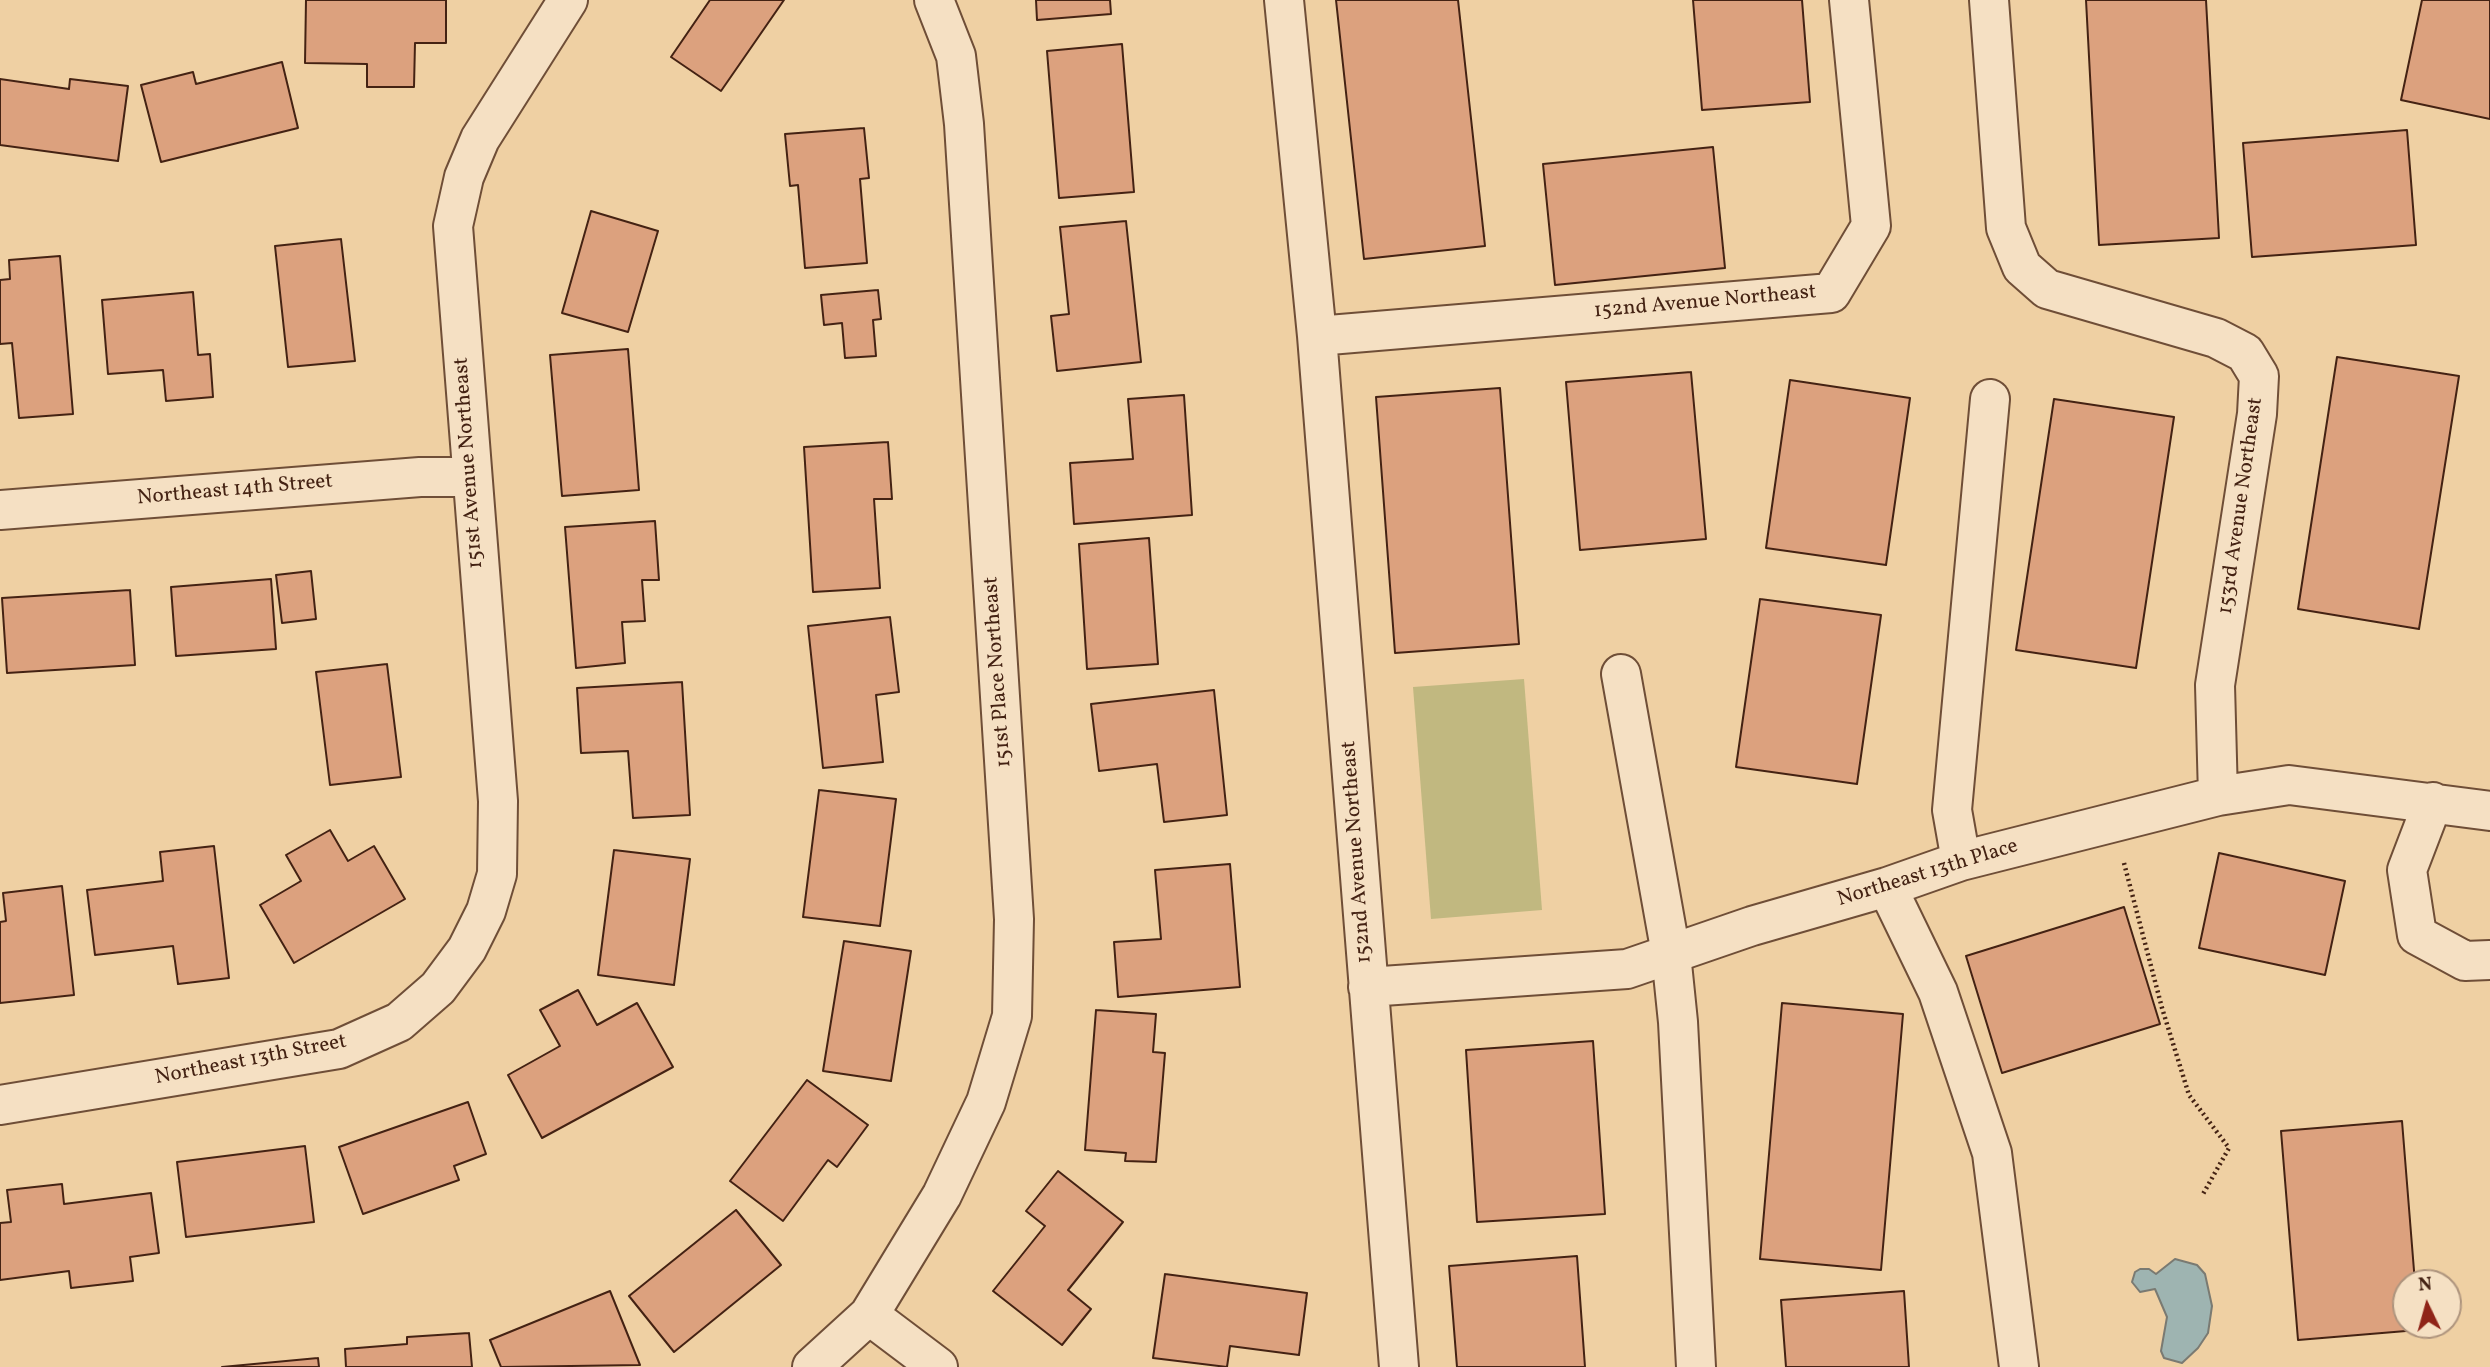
<!DOCTYPE html>
<html>
<head>
<meta charset="utf-8">
<style>
	body { margin:0 }
	#map { position:relative; width:2490px; height:1367px; overflow:hidden; background:#efd0a3; font-family:Vollkorn,serif }
	canvas { display:block }
	.north { position:absolute; left:2392px; top:1269px; width:70px; height:70px; box-sizing:border-box; background:#f5e0c3; border:2px solid #ae947d; border-radius:50%; rotate:355deg; font-size:19px; font-weight:700; line-height:28px; text-align:center; color:#442213 }
	.north::after { content:''; display:block; margin:auto; width:24px; height:32px; background:#8f2418; clip-path:polygon(50% 0,100% 100%,50% 72%,0 100%) }
</style>
</head>
<body>
<div id="map">
<canvas width="2490" height="1367"></canvas>
<div class="north">N</div>
</div>
<script>
const ctx = document.querySelector('canvas').getContext('2d');
ctx.lineJoin = 'round';
function fillPath(path, color) { ctx.fillStyle = color; ctx.fill(path, 'evenodd'); }
const poly = rows => new Path2D(rows.map(r => 'M' + r).join(''));
function stroke(path, color, width, dash) { ctx.strokeStyle = color; ctx.lineWidth = width; ctx.lineCap = dash ? 'butt' : 'round'; ctx.setLineDash(dash || []); ctx.stroke(path); }
function label(font, color, halo, rows, align = 'center') {
  ctx.font = font + ' Vollkorn,serif'; ctx.lineWidth = 5; ctx.setLineDash([]); ctx.textBaseline = 'middle'; ctx.strokeStyle = halo; ctx.fillStyle = color; for (const [text, x, y, turn = 0] of rows) {
    ctx.save(); ctx.translate(x, y); ctx.rotate((+turn || 0) * Math.PI / 180); ctx.textAlign = isNaN(turn) ? turn : align; if (halo) ctx.strokeText(text, 0, 0); ctx.fillText(text, 0, 0); ctx.restore();
  }
}
fillPath(poly([
	[1524,679,1542,910,1431,919,1413,687]
]), '#c1b880');
const water = poly([
	[2175,1259,2197,1265,2205,1274,2212,1306,2208,1333,2198,1348,2182,1363,2164,1358,2161,1351,2167,1317,2155,1289,2140,1292,2132,1282,2135,1272,2140,1269,2149,1269,2156,1274,2175,1259]
]);
fillPath(water, '#9eb4b1');
stroke(water, '#7a7a72', 2);
const building = poly([
	[306,0,446,0,446,43,415,43,414,87,367,87,367,64,305,63,306,0],
	[710,0,784,0,721,91,671,57,710,0],
	[1036,0,1110,0,1111,14,1037,20,1036,0],
	[1336,0,1458,0,1485,246,1364,259,1336,0],
	[1693,0,1802,0,1810,102,1702,110,1693,0],
	[2086,0,2206,0,2219,238,2099,245,2086,0],
	[2422,0,2490,0,2490,119,2401,100,2422,0],
	[1122,44,1134,192,1059,198,1047,51,1122,44],
	[282,62,298,128,161,162,141,85,193,72,196,84,282,62],
	[0,79,69,89,70,79,128,86,118,161,0,145,0,79],
	[864,128,869,178,860,179,867,263,805,268,798,185,790,186,785,134,864,128],
	[2407,130,2416,245,2252,257,2243,143,2407,130],
	[1713,147,1725,268,1555,285,1543,164,1713,147],
	[591,211,658,231,628,332,562,313,591,211],
	[1126,221,1141,362,1057,371,1051,316,1069,314,1060,227,1126,221],
	[341,239,355,361,288,367,275,246,341,239],
	[60,256,73,414,19,418,12,343,0,344,0,280,10,279,9,260,60,256],
	[878,290,881,319,873,320,876,356,845,358,842,323,824,325,821,295,878,290],
	[193,292,198,355,210,354,213,397,166,401,163,370,108,374,102,300,193,292],
	[628,349,639,490,562,496,550,355,628,349],
	[2337,357,2459,376,2419,629,2298,609,2337,357],
	[1691,372,1706,539,1580,550,1566,382,1691,372],
	[1790,380,1910,398,1886,565,1766,548,1790,380],
	[1500,388,1519,644,1395,653,1376,397,1500,388],
	[1184,395,1192,515,1074,524,1070,463,1133,459,1128,399,1184,395],
	[2054,399,2174,417,2136,668,2016,650,2054,399],
	[888,442,892,499,874,499,880,588,813,592,804,447,888,442],
	[655,521,659,580,642,580,645,621,622,622,625,663,576,668,565,527,655,521],
	[1149,538,1158,664,1087,669,1079,544,1149,538],
	[311,571,316,619,282,623,276,575,311,571],
	[271,579,276,649,176,656,171,587,271,579],
	[130,590,135,665,7,673,2,598,130,590],
	[1760,599,1881,615,1857,784,1736,767,1760,599],
	[890,617,899,692,876,695,883,762,823,768,808,626,890,617],
	[387,664,401,777,330,785,316,672,387,664],
	[682,682,690,815,633,818,628,751,581,753,577,688,682,682],
	[1214,690,1227,815,1164,822,1157,764,1099,771,1091,704,1214,690],
	[819,790,896,799,880,926,803,917,819,790],
	[330,830,348,861,374,846,405,899,294,963,260,905,301,881,286,855,330,830],
	[214,846,229,978,178,984,173,946,95,955,87,890,163,881,160,852,214,846],
	[614,850,690,859,674,985,598,975,614,850],
	[2219,853,2345,881,2325,975,2199,948,2219,853],
	[1230,864,1240,987,1118,997,1114,942,1161,939,1155,870,1230,864],
	[62,886,74,995,0,1003,0,922,6,921,3,893,62,886],
	[2124,907,2160,1024,2002,1073,1966,956,2124,907],
	[844,941,911,951,891,1081,823,1071,844,941],
	[578,990,597,1025,637,1003,673,1067,542,1138,508,1075,560,1046,540,1010,578,990],
	[1782,1003,1903,1014,1881,1270,1760,1259,1782,1003],
	[1096,1010,1156,1014,1153,1052,1165,1053,1156,1162,1125,1161,1126,1153,1085,1150,1096,1010],
	[1593,1041,1605,1214,1477,1222,1466,1050,1593,1041],
	[807,1080,868,1125,837,1167,828,1160,783,1221,730,1181,807,1080],
	[468,1102,486,1154,454,1166,459,1180,363,1214,339,1147,468,1102],
	[2402,1121,2415,1283,2406,1283,2406,1325,2418,1325,2418,1330,2298,1340,2281,1131,2402,1121],
	[305,1146,314,1222,186,1237,177,1162,305,1146],
	[1058,1171,1123,1222,1068,1290,1091,1309,1062,1345,993,1291,1045,1226,1026,1211,1058,1171],
	[62,1184,64,1204,151,1193,159,1253,130,1257,133,1281,71,1288,69,1271,0,1280,0,1223,11,1222,7,1190,62,1184],
	[736,1210,781,1265,674,1352,629,1296,736,1210],
	[1577,1256,1585,1367,1457,1367,1449,1266,1577,1256],
	[1165,1274,1307,1293,1299,1355,1230,1346,1227,1367,1153,1358,1165,1274],
	[610,1291,640,1365,501,1367,490,1340,610,1291],
	[1904,1291,1909,1367,1786,1367,1781,1300,1904,1291],
	[469,1333,472,1367,346,1367,345,1349,407,1344,407,1337,469,1333],
	[318,1358,319,1367,222,1367,318,1358]
]);
fillPath(building, '#dca17e');
stroke(building, '#442213', 2);
const minor = poly([
	[1284,0,1317,336,1399,1367],
	[1989,0,2006,228,2022,267,2047,289,2216,338,2245,353,2259,376,2257,414,2215,685,2218,796],
	[1317,336,1831,293,1871,226,1849,0],
	[0,510,420,477,471,477],
	[1621,674,1671,954,1678,1022,1696,1367],
	[2433,802,2407,870,2417,935,2465,961,2490,960],
	[1961,861,1952,810,1990,399],
	[1887,887,1938,992,1992,1153,2019,1367],
	[1368,987,1627,969,1752,926,1887,887,1961,861,2218,796,2289,785,2490,811],
	[0,1105,339,1049,399,1022,438,988,467,949,486,911,497,874,498,801,453,226,464,177,480,139,568,0],
	[869,1315,942,1195,986,1102,1012,1016,1014,919,964,124,956,56,934,0],
	[812,1367,869,1315,938,1367]
]);
stroke(minor, '#6f4e37', 42);
stroke(poly([
	[2124,863,2162,1008,2189,1095,2229,1148,2203,1194]
]), '#442213', 4.5, [2, 3.5]);
stroke(minor, '#f5e0c3', 38);
label('21px', '#442213', '#f5e0c3', [
	["152nd Avenue Northeast",1705,303,-5],
	["151st Avenue Northeast",470,463,-94],
	["Northeast 14th Street",235,491,-5],
	["153rd Avenue Northeast",2242,506,-82],
	["151st Place Northeast",999,672,-94],
	["152nd Avenue Northeast",1358,852,-94],
	["Northeast 13th Place",1928,874,-17],
	["Northeast 13th Street",251,1061,-11]
]);
</script>
</body>
</html>
